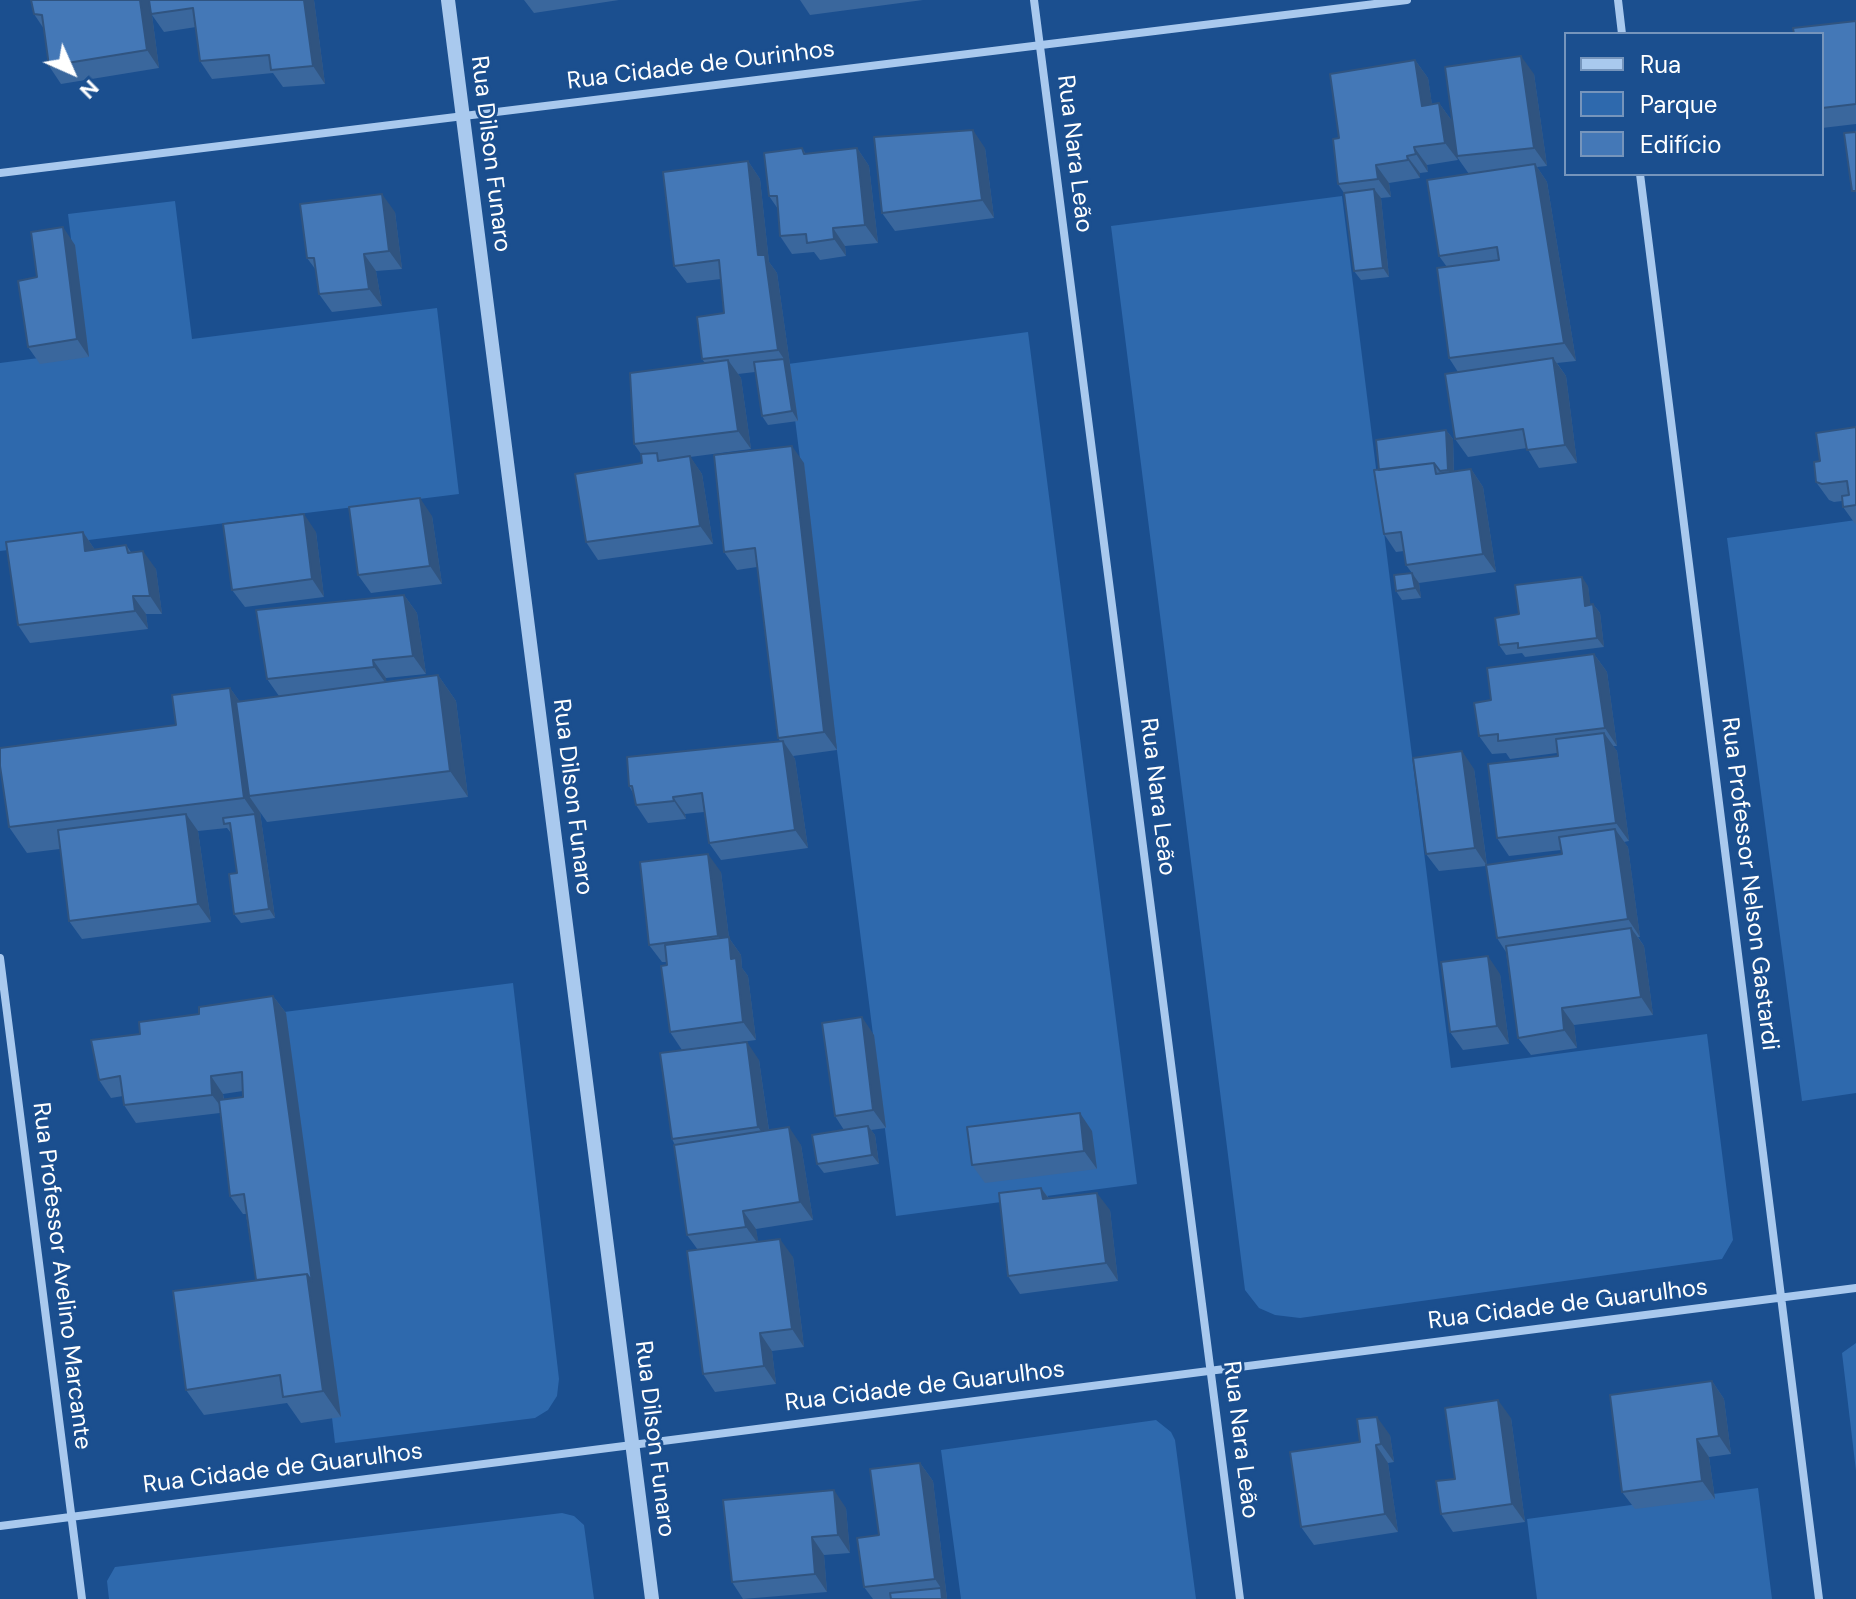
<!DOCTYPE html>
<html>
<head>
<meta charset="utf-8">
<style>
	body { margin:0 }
	#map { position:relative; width:1856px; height:1599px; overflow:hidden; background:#1b4f8f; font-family:"DM Sans",sans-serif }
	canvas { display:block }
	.legend { position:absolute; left:1564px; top:32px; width:260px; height:144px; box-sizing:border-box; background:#1b4f8f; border:2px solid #7695bc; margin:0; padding:10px 14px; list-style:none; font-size:24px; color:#fff }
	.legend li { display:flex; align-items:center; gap:16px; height:40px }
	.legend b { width:40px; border:2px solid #7695bc }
	.north { position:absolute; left:32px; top:32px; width:80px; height:80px; -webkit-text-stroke:6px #1b4f8f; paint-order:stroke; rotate:135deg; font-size:22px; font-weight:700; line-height:32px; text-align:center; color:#fff }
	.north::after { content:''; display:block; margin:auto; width:28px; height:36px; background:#fff; clip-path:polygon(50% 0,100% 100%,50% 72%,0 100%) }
</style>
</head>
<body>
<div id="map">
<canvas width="1856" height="1599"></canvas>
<ul class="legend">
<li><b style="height:10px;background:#a9c9ee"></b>Rua</li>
<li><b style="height:22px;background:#2e69ad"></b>Parque</li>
<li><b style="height:22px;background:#4478b7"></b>Edifício</li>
</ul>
<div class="north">N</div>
</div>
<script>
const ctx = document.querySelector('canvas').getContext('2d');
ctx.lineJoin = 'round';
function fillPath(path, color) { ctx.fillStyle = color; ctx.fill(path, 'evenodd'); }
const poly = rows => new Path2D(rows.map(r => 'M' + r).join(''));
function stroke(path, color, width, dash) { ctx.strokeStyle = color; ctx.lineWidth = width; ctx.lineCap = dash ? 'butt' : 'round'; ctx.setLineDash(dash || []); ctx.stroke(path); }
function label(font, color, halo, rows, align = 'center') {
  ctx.font = font + ' "DM Sans",sans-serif'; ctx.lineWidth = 6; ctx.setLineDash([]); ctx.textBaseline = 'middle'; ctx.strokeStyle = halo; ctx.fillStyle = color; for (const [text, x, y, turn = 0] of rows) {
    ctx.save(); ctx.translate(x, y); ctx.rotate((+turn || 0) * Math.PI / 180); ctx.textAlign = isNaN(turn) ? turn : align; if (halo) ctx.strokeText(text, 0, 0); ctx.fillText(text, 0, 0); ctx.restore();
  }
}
fillPath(poly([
	[1342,196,1451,1068,1707,1034,1733,1240,1722,1259,1300,1318,1275,1315,1259,1308,1245,1290,1111,226],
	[175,201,192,339,437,308,459,494,0,551,0,363,85,352,68,214],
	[1028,332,1137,1184,896,1216,788,364],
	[1856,520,1856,1093,1802,1101,1727,538],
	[513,983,559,1379,557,1396,548,1410,535,1418,335,1443,284,1012],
	[1856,1343,1856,1471,1842,1353],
	[1156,1420,1171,1432,1175,1440,1196,1599,961,1599,941,1450],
	[1758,1488,1772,1599,1537,1599,1527,1519],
	[562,1513,574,1516,584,1525,594,1599,109,1599,107,1581,115,1567]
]), '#2e69ad');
stroke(poly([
	[1034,0,1240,1599],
	[1618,0,1622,34],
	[0,173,1407,0],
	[1640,174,1819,1599],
	[0,958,82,1599],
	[0,1526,1856,1288]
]), '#a9c9ee', 8);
stroke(poly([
	[448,0,652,1599]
]), '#a9c9ee', 14);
fillPath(poly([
	[31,0,314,0,325,84,283,87,273,73,212,79,200,61,196,27,164,32,152,15,159,68,61,84,49,66,44,29,34,14],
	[524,0,619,0,534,13],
	[800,0,923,0,810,15],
	[1856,21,1856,124,1822,128,1822,34],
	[1415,60,1428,78,1432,105,1439,103,1452,121,1455,144,1534,74,1547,166,1537,167,1547,182,1576,361,1557,363,1566,376,1577,463,1539,468,1527,448,1468,457,1455,439,1458,372,1449,358,1447,267,1439,256,1469,174,1457,157,1458,160,1427,165,1428,172,1420,173,1420,178,1389,183,1391,197,1381,198,1389,277,1361,280,1354,271,1344,193,1338,184,1339,138],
	[802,148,806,154,857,148,869,166,878,243,845,246,846,256,820,260,814,252,792,254,780,236,778,209,769,196],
	[985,148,994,218,895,231,882,213],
	[748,161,760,179,769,262,777,273,798,421,768,425,762,416,755,372,738,374,741,378,751,449,690,457,702,474,713,544,598,560,586,542,642,463,641,454,634,444,705,363,702,359,724,313,721,279,687,283,674,266],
	[395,212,402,269,376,271,382,306,332,312,319,294,316,270,307,258],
	[75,245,89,357,40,364,28,347,37,277],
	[1856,427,1856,525,1843,507,1842,501,1834,502,1829,500,1816,482],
	[1446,430,1453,439,1454,471,1471,469,1483,487,1496,572,1419,583,1421,598,1402,600,1396,591,1412,573,1406,565,1404,551,1396,552,1384,534,1379,470],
	[804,463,837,750,793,756,795,759,808,848,721,860,709,843,704,812,685,814,686,819,648,823,636,805,633,793,629,786,780,741,778,738,757,567,737,570,724,552],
	[432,516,442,584,371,593,358,575],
	[83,532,95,550,126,545,131,552,156,569,162,614,146,614,148,629,30,643,18,625],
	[316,532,324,597,245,607,232,590],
	[1588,586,1590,605,1593,604,1600,613,1604,647,1525,657,1522,653,1506,655,1499,645,1519,614],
	[404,595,417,613,426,674,386,678,386,682,438,675,456,701,468,797,267,822,260,812,275,918,241,923,234,914,237,873,231,833,227,828,198,831,211,922,82,939,69,921,60,849,27,853,9,827,176,725,230,688,240,702,279,696,267,679],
	[1594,654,1607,672,1617,746,1613,746,1617,751,1629,841,1624,842,1628,847,1640,937,1638,937,1644,946,1653,1015,1574,1025,1577,1048,1531,1055,1518,1038,1506,952,1497,938,1486,866,1439,871,1426,854,1474,769,1487,865,1562,854,1561,850,1509,856,1497,838,1558,756,1557,753,1510,759,1506,753,1492,754,1479,736,1491,700],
	[721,872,729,938,741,955,742,968,748,976,756,1040,682,1050,670,1032,667,962,662,962,649,945],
	[1500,974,1509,1044,1463,1050,1450,1032],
	[273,996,286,1013,341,1417,301,1423,287,1403,204,1415,186,1390,256,1280,246,1214,243,1214,230,1196,220,1113,136,1123,124,1105,123,1096,111,1098,99,1080,140,1034,199,1014],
	[243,1091,243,1097,224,1099,223,1094],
	[874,1035,886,1128,871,1130,875,1135,879,1164,824,1173,817,1164,844,1130,835,1116],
	[759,1060,769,1130,801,1145,813,1220,756,1229,758,1242,793,1257,804,1347,772,1351,776,1384,715,1392,703,1374,698,1250,687,1235,675,1145,672,1139],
	[1092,1131,1097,1169,985,1183,972,1165],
	[1041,1188,1049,1198,1110,1210,1118,1281,1020,1294,1008,1276],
	[1712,1381,1724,1399,1731,1454,1709,1457,1715,1499,1635,1509,1622,1492],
	[1511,1418,1525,1522,1453,1532,1441,1514,1455,1479],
	[1390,1435,1394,1462,1388,1463,1398,1532,1314,1545,1301,1527,1360,1442],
	[920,1463,933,1481,947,1599,873,1599,864,1587,879,1535],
	[846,1508,850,1553,824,1555,827,1592,743,1599,732,1582]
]), '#3a679d');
fillPath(poly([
	[140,0,150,0,159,68,147,50],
	[304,0,314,0,325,84,313,66],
	[1521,56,1534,74,1547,166,1534,148],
	[1415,60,1428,78,1435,124,1422,106],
	[1439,103,1452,121,1458,160,1445,143],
	[973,130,985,148,994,218,982,200],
	[1414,147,1427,165,1428,172,1416,154],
	[857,148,869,166,878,243,865,225],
	[1407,156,1420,173,1420,178,1408,160],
	[748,161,760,179,769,262,777,273,798,421,792,411,784,359,778,350,758,255],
	[1535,164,1547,182,1576,361,1564,343],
	[1376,165,1389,183,1391,197,1378,179],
	[1374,189,1381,198,1389,277,1383,268],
	[382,194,395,212,402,269,389,251],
	[63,227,75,245,89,357,77,339],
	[833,228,845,246,846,256,834,239],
	[364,254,376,271,382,306,369,289],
	[1553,358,1566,376,1577,463,1565,445],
	[728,360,741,378,751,449,738,431],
	[1446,430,1453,439,1454,479,1448,470],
	[792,446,804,463,837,750,824,732],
	[690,456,702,474,713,544,700,526],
	[1471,469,1483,487,1496,572,1483,554],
	[420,498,432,516,442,584,430,566],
	[304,514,316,532,324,597,312,579],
	[83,532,95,550,85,551],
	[143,551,156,569,162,614,150,596],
	[1412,573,1419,583,1421,598,1415,588],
	[1582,577,1588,586,1592,615,1585,606],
	[404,595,417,613,426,674,413,656],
	[133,596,146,614,148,629,135,611],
	[1593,604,1600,613,1604,647,1597,638],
	[1594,654,1607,672,1617,746,1605,728],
	[373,660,386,678,387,685,374,667],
	[438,675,456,701,468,797,450,771],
	[230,688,248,713,249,796,260,812,275,918,269,909,255,814,244,798],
	[1604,733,1617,751,1629,841,1616,823],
	[783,741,795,759,808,848,795,830],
	[1462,751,1474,769,1487,866,1475,848],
	[673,797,685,814,686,819,674,801],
	[186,814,198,831,211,922,198,904],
	[1615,829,1628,847,1640,937,1628,919],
	[708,854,721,872,729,938,741,955,742,968,748,976,756,1040,743,1022,730,953,718,936],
	[1631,928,1644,946,1653,1015,1641,997],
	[1488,956,1500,974,1509,1044,1497,1026],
	[273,996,286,1013,341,1417,323,1391,307,1274],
	[1562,1008,1574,1025,1577,1048,1564,1030],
	[862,1017,874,1035,886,1128,873,1110],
	[747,1042,759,1060,771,1145,758,1127],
	[211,1076,223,1094,225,1112,212,1095],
	[1080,1113,1092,1131,1097,1169,1084,1151],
	[868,1126,875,1135,879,1164,872,1155],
	[789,1127,801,1145,813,1220,800,1202],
	[1041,1188,1054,1206,1043,1199],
	[1097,1193,1110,1210,1118,1281,1106,1263],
	[743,1211,756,1229,759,1245,746,1227],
	[780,1239,793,1257,804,1347,792,1329],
	[760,1333,772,1351,776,1384,764,1366],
	[1712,1381,1724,1399,1731,1454,1719,1436],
	[1498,1400,1511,1418,1525,1522,1512,1504],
	[1377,1417,1390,1435,1394,1462,1381,1444],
	[1697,1439,1709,1457,1715,1499,1702,1481],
	[1376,1445,1388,1463,1398,1532,1385,1514],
	[920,1463,933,1481,947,1599,942,1599,941,1588,935,1579],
	[834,1490,846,1508,850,1553,838,1535],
	[812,1537,824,1555,827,1592,815,1574]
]), '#305480');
const building = poly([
	[31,0,140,0,147,50,49,66,42,15,34,14,31,0],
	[149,0,304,0,313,66,271,70,269,55,200,61,193,8,151,14,149,0],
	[1856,21,1856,104,1822,108,1822,34,1794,34,1793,28,1856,21],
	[1521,56,1534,148,1457,156,1445,67,1521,56],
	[1415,60,1422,106,1439,103,1445,143,1414,147,1416,154,1407,156,1408,160,1376,165,1378,179,1338,184,1333,139,1339,138,1330,74,1415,60],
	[973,130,982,200,882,213,874,137,973,130],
	[1856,132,1856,191,1852,191,1844,133,1856,132],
	[802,148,804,154,857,148,865,225,833,228,834,239,807,243,806,234,780,236,777,196,769,196,764,153,802,148],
	[748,161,758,255,765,255,778,350,702,359,697,317,724,313,719,260,674,266,663,172,748,161],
	[1535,164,1564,343,1449,358,1437,268,1499,260,1497,247,1439,256,1427,180,1535,164],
	[1374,189,1383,268,1354,271,1344,193,1374,189],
	[382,194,389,251,364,254,369,289,319,294,314,258,307,258,300,204,382,194],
	[63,227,77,339,28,347,18,281,37,277,31,232,63,227],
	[1553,358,1565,445,1527,450,1523,429,1455,439,1445,374,1553,358],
	[784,359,792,411,762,416,754,362,784,359],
	[728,360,738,431,634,444,630,373,728,360],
	[1856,427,1856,505,1843,507,1842,496,1849,495,1847,481,1822,484,1816,482,1814,462,1820,461,1816,433,1856,427],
	[1446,430,1448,470,1440,471,1434,463,1379,470,1376,440,1446,430],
	[792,446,824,732,778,738,755,548,724,552,714,455,792,446],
	[657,453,658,461,690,456,700,526,586,542,575,474,642,463,641,454,657,453],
	[1434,463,1436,474,1471,469,1483,554,1406,565,1401,532,1384,534,1374,470,1434,463],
	[420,498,430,566,358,575,349,507,420,498],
	[304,514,312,579,232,590,223,524,304,514],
	[83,532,85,551,126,545,128,553,143,551,150,596,133,596,135,611,18,625,6,542,83,532],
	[1412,573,1415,588,1396,591,1394,575,1412,573],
	[1582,577,1585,606,1593,604,1597,638,1518,648,1518,643,1499,645,1495,618,1519,614,1515,585,1582,577],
	[404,595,413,656,373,660,374,667,267,679,256,610,404,595],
	[1594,654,1605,728,1498,741,1498,734,1479,736,1474,703,1491,700,1487,668,1594,654],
	[438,675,450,771,249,796,236,702,438,675],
	[230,688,244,798,9,827,0,766,0,748,176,725,172,695,230,688],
	[1604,733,1616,823,1497,838,1488,764,1558,756,1556,739,1604,733],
	[783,741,795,830,709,843,702,793,673,797,674,801,636,805,632,786,629,786,627,757,783,741],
	[1462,751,1475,848,1426,854,1413,758,1462,751],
	[186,814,198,904,69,921,58,830,186,814],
	[255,814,269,909,234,914,229,874,237,873,230,823,224,824,223,818,255,814],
	[1615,829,1628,919,1497,938,1486,865,1562,854,1559,837,1615,829],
	[708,854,718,936,649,945,640,862,708,854],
	[1631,928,1641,997,1562,1008,1564,1030,1518,1038,1506,946,1631,928],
	[729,937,731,959,736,958,743,1022,670,1032,661,966,667,965,665,945,729,937],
	[1488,956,1497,1026,1450,1032,1441,962,1488,956],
	[273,996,312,1282,307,1274,256,1280,244,1194,230,1196,219,1100,243,1097,242,1072,211,1076,212,1095,124,1105,120,1076,99,1080,91,1040,140,1034,139,1022,199,1014,199,1007,273,996],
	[862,1017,873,1110,835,1116,822,1023,862,1017],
	[747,1042,758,1127,672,1139,660,1053,747,1042],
	[1080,1113,1084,1151,972,1165,967,1127,1080,1113],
	[868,1126,872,1155,817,1164,812,1135,868,1126],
	[789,1127,800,1202,743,1211,746,1227,687,1235,674,1145,789,1127],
	[1041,1188,1043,1199,1097,1193,1106,1263,1008,1276,999,1193,1041,1188],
	[780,1239,792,1329,760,1333,764,1366,703,1374,687,1251,780,1239],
	[307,1274,323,1391,283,1397,280,1375,186,1390,173,1291,307,1274],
	[1712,1381,1719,1436,1697,1439,1702,1481,1622,1492,1610,1395,1712,1381],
	[1498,1400,1512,1504,1441,1514,1436,1481,1455,1479,1445,1408,1498,1400],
	[1377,1417,1381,1444,1376,1445,1385,1514,1301,1527,1290,1452,1360,1442,1357,1419,1377,1417],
	[920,1463,935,1579,864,1587,857,1538,879,1535,870,1469,920,1463],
	[834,1490,838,1535,812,1537,815,1574,732,1582,723,1500,834,1490],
	[941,1588,942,1599,891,1599,890,1593,941,1588]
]);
fillPath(building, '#4478b7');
stroke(building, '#305480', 2);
label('24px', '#fff', '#1b4f8f', [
	["Rua Cidade de Ourinhos",701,66,-7],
	["Rua Dilson Funaro",490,154,83],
	["Rua Nara Leão",1074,154,83],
	["Rua Dilson Funaro",572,797,83],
	["Rua Nara Leão",1157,797,83],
	["Rua Professor Nelson Gastardi",1749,884,83],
	["Rua Professor Avelino Marcante",61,1276,83],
	["Rua Cidade de Guarulhos",1568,1305,-7],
	["Rua Cidade de Guarulhos",925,1387,-7],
	["Rua Dilson Funaro",654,1439,83],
	["Rua Nara Leão",1240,1440,83],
	["Rua Cidade de Guarulhos",283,1469,-7]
]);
</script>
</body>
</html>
